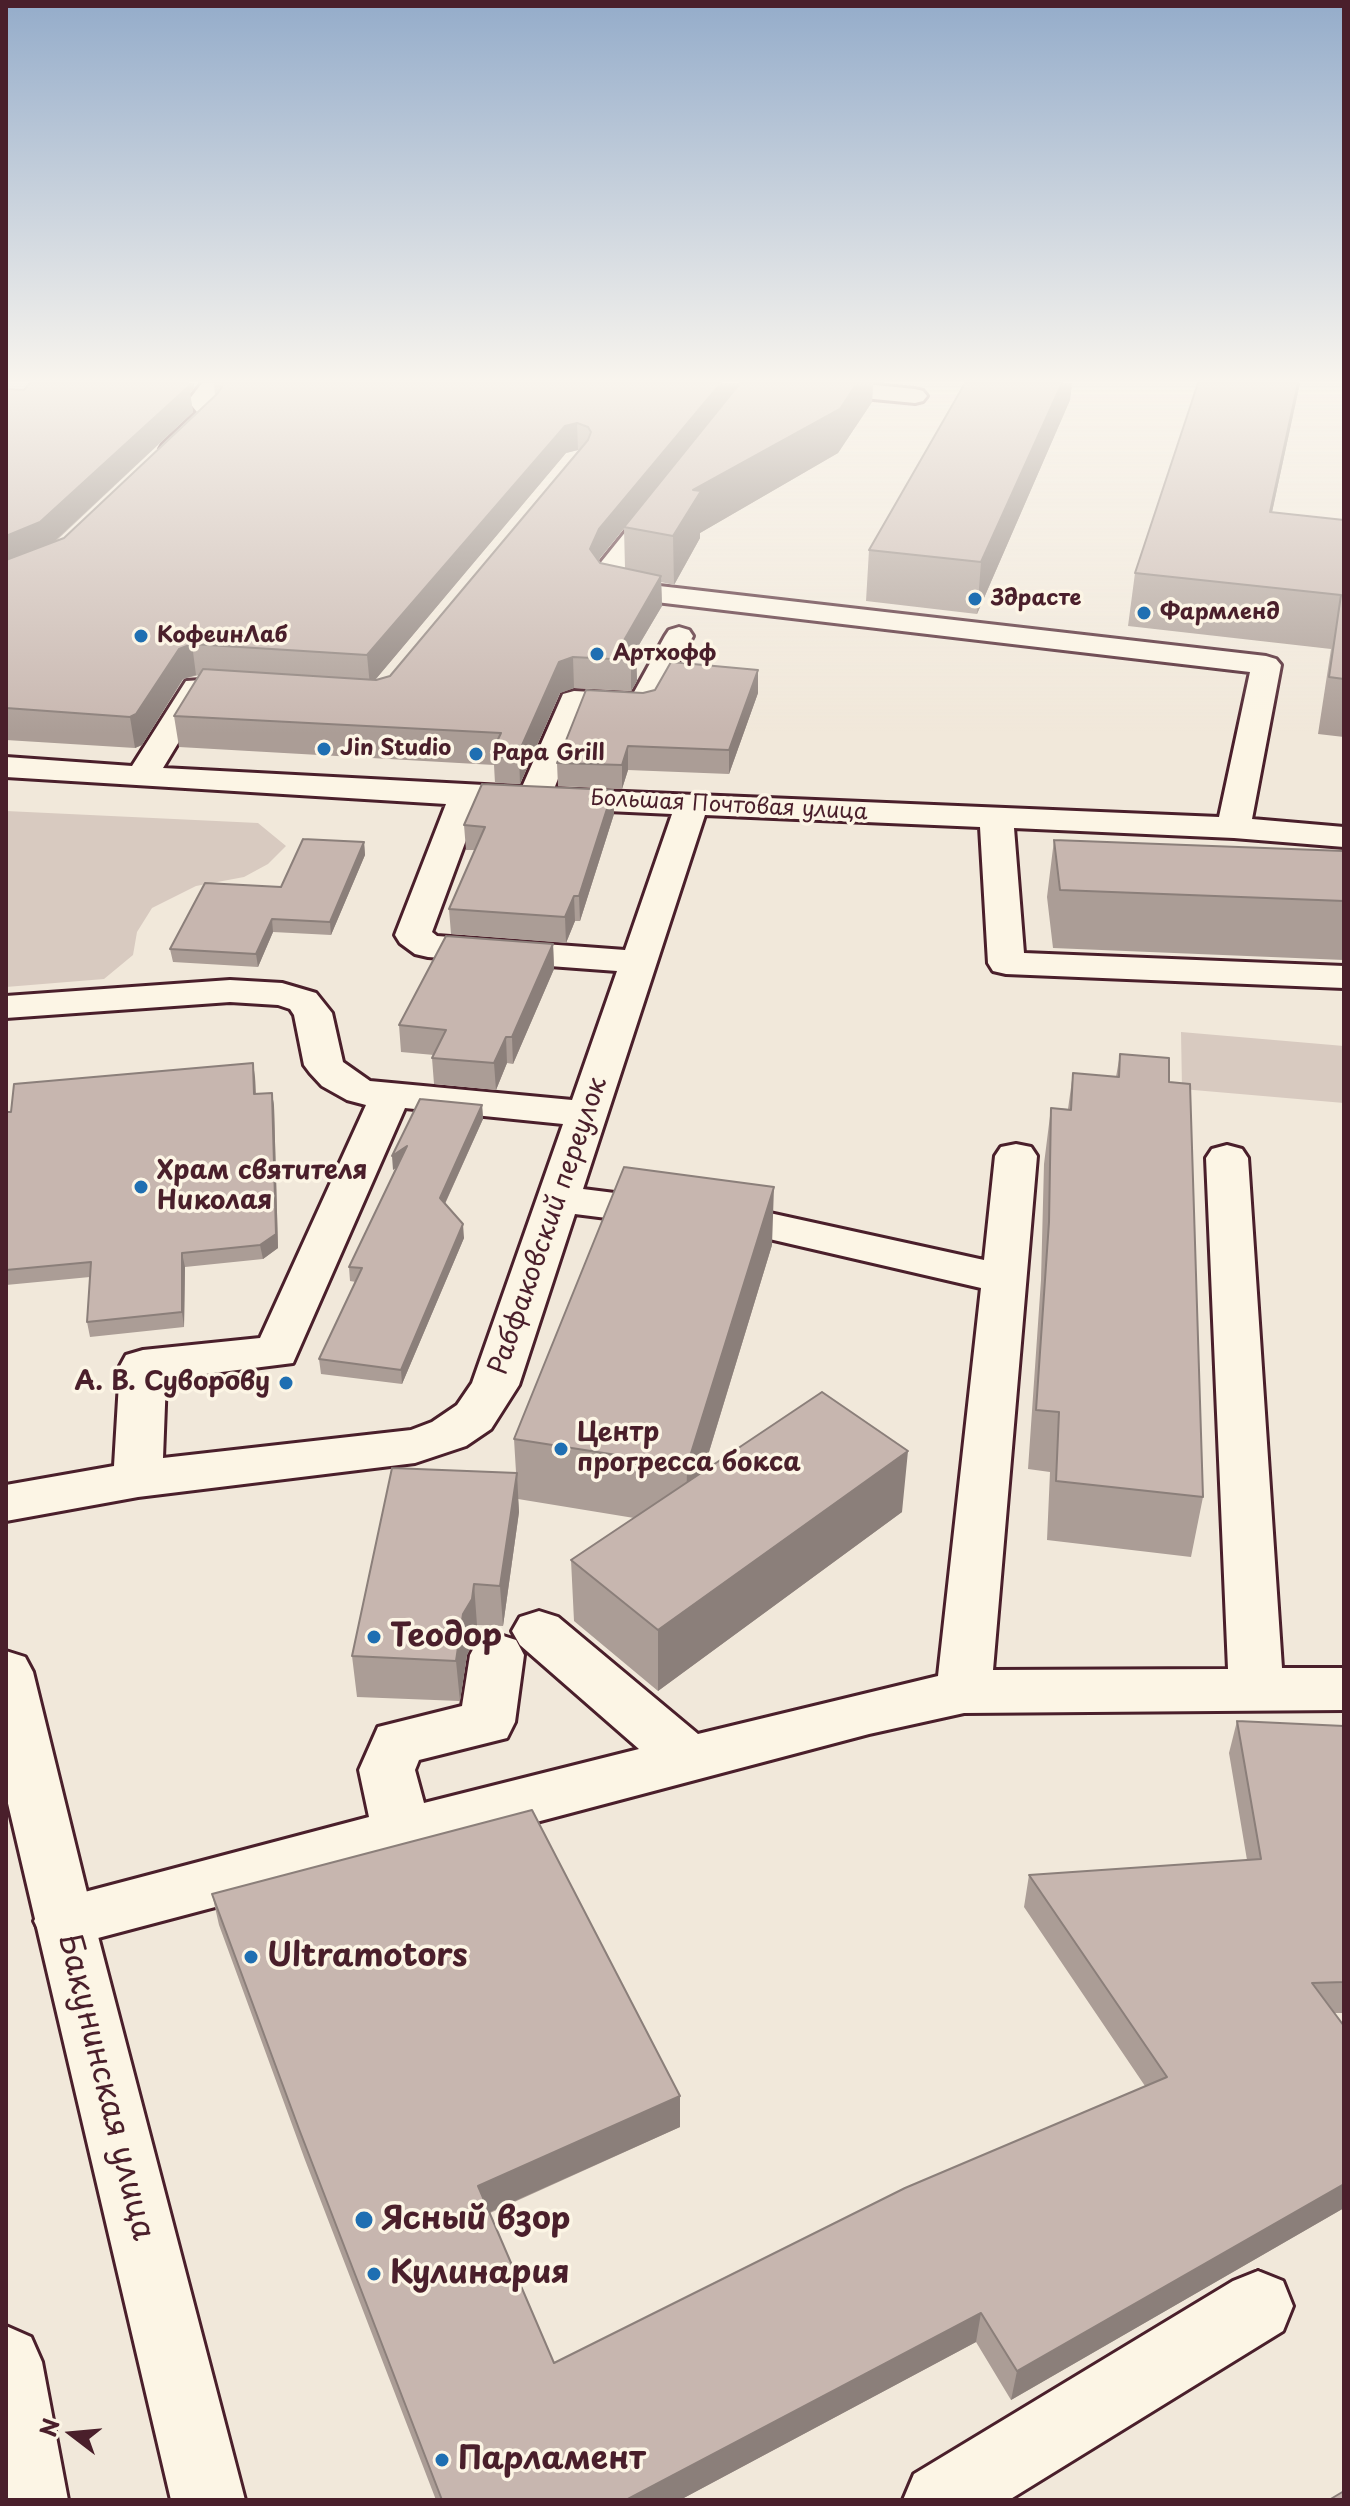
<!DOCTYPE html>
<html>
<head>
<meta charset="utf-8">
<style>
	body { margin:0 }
	#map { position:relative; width:1350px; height:2506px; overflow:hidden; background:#f1e8da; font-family:"Playpen Sans",sans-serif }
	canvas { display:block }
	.frame { position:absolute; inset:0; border:8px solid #4a1f2b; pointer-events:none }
	.north { position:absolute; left:32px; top:2394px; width:80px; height:80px; -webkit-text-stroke:6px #fcf5e5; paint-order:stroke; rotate:286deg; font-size:22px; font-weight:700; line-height:32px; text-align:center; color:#4a1f2b }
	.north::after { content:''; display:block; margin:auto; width:28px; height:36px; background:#4a1f2b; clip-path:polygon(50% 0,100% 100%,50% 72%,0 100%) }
</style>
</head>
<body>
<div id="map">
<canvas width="1350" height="2506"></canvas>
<div class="frame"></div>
<div class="north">N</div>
</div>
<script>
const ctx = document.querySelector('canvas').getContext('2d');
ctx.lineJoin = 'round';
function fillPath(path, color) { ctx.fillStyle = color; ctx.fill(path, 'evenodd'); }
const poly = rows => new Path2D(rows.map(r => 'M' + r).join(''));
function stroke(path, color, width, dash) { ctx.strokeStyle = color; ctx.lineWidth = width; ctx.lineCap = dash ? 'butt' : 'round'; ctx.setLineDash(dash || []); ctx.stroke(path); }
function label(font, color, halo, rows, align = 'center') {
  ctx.font = font + ' "Playpen Sans",sans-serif'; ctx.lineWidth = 7; ctx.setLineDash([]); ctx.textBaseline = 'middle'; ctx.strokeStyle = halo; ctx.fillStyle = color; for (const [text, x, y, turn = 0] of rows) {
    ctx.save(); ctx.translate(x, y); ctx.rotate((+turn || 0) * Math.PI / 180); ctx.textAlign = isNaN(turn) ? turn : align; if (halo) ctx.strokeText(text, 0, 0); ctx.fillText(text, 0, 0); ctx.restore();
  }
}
fillPath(poly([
	[6,811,258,823,286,846,268,864,244,877,196,886,152,908,137,932,133,955,104,979,6,987],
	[1181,1032,1344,1046,1344,1103,1182,1089]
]), '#d8cac0');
const minor = poly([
	[202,383,225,383,212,401,222,413,181,454,163,454,160,449,163,444,197,412,188,401,202,383],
	[769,383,856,383,915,389,923,391,927,396,923,401,915,403,780,390,769,383],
	[661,496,670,499,674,504,625,567,623,578,642,584,1266,656,1276,659,1281,665,1252,819,1344,827,1344,847,1234,838,1014,828,1024,953,1344,966,1344,988,1006,974,993,971,988,963,980,827,705,815,583,1189,765,1212,984,1260,995,1156,1001,1147,1016,1144,1031,1147,1037,1156,993,1670,1228,1669,1206,1158,1212,1149,1227,1145,1242,1149,1248,1158,1282,1668,1344,1668,1344,1710,964,1713,869,1734,64,1947,43,1939,34,1921,43,1903,369,1817,359,1770,378,1727,462,1706,470,1655,478,1640,497,1634,516,1640,524,1655,515,1722,507,1738,419,1760,415,1770,424,1803,639,1749,520,1645,512,1631,520,1617,539,1611,558,1617,698,1734,938,1676,981,1288,765,1238,575,1214,519,1385,491,1429,466,1446,415,1463,138,1497,6,1521,6,1485,114,1466,120,1366,126,1355,143,1350,260,1338,366,1105,347,1100,322,1086,310,1073,304,1065,294,1015,290,1009,278,1005,230,1002,6,1018,6,996,230,980,282,983,316,993,332,1013,343,1062,370,1081,572,1100,617,971,428,957,415,954,400,943,395,935,446,804,6,777,6,757,132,766,186,681,216,679,227,682,231,688,227,694,206,697,163,768,522,787,563,694,574,691,633,694,665,636,669,630,679,627,689,630,693,636,654,710,643,713,585,710,554,789,1219,817,1250,672,639,600,603,590,593,579,598,566,652,499,661,496],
	[479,805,672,814,625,950,437,936,432,932,479,805],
	[405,1108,563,1124,472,1383,457,1405,432,1422,411,1430,163,1458,166,1379,293,1363,405,1108],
	[1258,2271,1283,2281,1293,2306,1283,2331,1009,2500,903,2500,914,2474,1233,2281,1258,2271]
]);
const major = poly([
	[6,1651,25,1657,33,1672,94,1921,245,2500,171,2500,6,1795,6,1651],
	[6,2326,31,2337,42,2362,68,2500,6,2500,6,2326]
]);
stroke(minor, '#4a1f2b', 6);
stroke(major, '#4a1f2b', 6);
fillPath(minor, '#fcf5e5');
fillPath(major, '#fcf5e5');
fillPath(poly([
	[30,383,194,383,194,388,190,393,193,412,55,542,64,538,215,396,214,383,873,383,872,402,838,453,700,533,700,538,674,585,661,582,662,606,636,650,637,681,631,691,574,688,560,693,520,784,495,783,494,765,179,747,174,716,199,675,183,679,142,745,135,748,6,740,6,389,24,390],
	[578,450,579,450,390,676,375,680,566,453],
	[624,528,625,568,600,563,599,560,600,558],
	[965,383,1072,383,1070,400,977,614,866,601,869,550],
	[1198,383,1300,383,1272,512,1344,520,1344,737,1318,734,1331,649,1128,626,1135,573],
	[643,693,758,693,729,774,628,770,622,789,558,786,557,763],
	[613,790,614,814,580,921,575,921,566,943,451,934,449,909,475,850,466,850,464,825],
	[1054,840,1344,851,1344,960,1053,948,1047,897],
	[364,842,365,855,331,935,273,932,258,967,173,962,170,949,281,887],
	[553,944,554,969,513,1064,507,1063,496,1090,434,1084,432,1058,434,1055,401,1052,399,1025],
	[1120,1054,1169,1082,1203,1497,1191,1557,1047,1540,1050,1472,1028,1469,1041,1280,1044,1164,1051,1108,1068,1109,1073,1073,1116,1077],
	[255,1077,256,1094,272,1093,274,1106,278,1248,263,1259,185,1267,184,1327,90,1337,87,1322,90,1277,6,1285,6,1112],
	[482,1105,483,1119,445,1204,464,1238,402,1384,321,1374,319,1359,356,1282,350,1281,349,1267,396,1168,393,1170],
	[772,1245,703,1472,902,1512,658,1691,574,1621,571,1560,634,1518,518,1499,519,1512,503,1626,477,1625,475,1639,467,1655,460,1701,357,1697,352,1656,516,1472,514,1439],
	[1237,1721,1344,1726,1344,2013,1334,2013,1344,2027,1344,2208,1011,2400,976,2342,680,2500,436,2500,305,2160,219,1925,212,1894,680,2127,490,2213,554,2363,1145,2086,1024,1907,1029,1875,1247,1860,1229,1753]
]), '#ab9d96');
fillPath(poly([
	[183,383,194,383,194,388,190,393,193,412,45,550,6,567,6,536],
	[721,383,742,383,600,558,590,578,590,549,599,529],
	[857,383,873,383,872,402,838,453,700,533,700,538,674,585,673,536,693,490],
	[1062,383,1072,383,1070,400,977,614,981,562],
	[1298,383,1300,383,1261,563,1270,512],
	[577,423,578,450,566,453,370,686,367,655,565,426],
	[661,576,662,606,630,660,619,649],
	[192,644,196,675,183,679,142,745,135,748,130,717,179,649],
	[636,650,637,681,631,691,631,660],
	[573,657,574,688,560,693,520,784,519,752,559,662],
	[758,670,758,693,729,774,729,750],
	[628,746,628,770,622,789,622,765],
	[613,790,614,814,580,921,579,896],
	[364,842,365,855,331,935,330,922],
	[574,896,575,921,566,943,565,917],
	[272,919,273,932,258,967,256,954],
	[553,944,554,969,513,1064,512,1037],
	[506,1037,507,1063,496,1090,494,1063],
	[253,1063,255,1077,256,1108,254,1094],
	[272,1093,274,1106,278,1248,263,1259,260,1245],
	[482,1105,483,1119,441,1212,440,1198],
	[407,1146,408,1160,393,1170,392,1156],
	[774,1187,772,1245,686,1527,687,1466],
	[463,1224,464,1238,402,1384,401,1370],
	[182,1253,185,1267,184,1327,182,1312],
	[908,1451,902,1512,658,1691,658,1630],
	[517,1473,519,1512,503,1626,500,1586],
	[474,1584,477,1625,475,1639,467,1655,460,1701,456,1661,463,1614],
	[680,2096,680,2127,481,2216,478,2186],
	[1344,2184,1344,2208,1011,2400,1017,2371],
	[981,2313,976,2342,680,2500,626,2500]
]), '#8b7f7a');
const building = poly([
	[30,383,188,383,189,386,40,522,6,536,6,389,24,390,30,383],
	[219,383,721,383,599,529,590,549,600,563,661,576,619,649,636,650,631,660,573,657,559,662,519,752,493,750,501,733,174,716,203,669,376,680,390,676,588,440,591,432,588,427,577,423,565,426,367,655,192,644,179,649,136,714,130,717,6,708,6,560,64,538,217,394,222,387,219,383],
	[740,383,857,383,840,409,693,490,701,491,673,536,624,527,740,383],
	[965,383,1062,383,981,562,869,550,965,383],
	[1198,383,1298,383,1270,512,1344,520,1344,679,1329,677,1341,595,1135,573,1198,383],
	[671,662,758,670,729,750,628,746,622,765,557,763,586,690,643,693,655,690,671,662],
	[482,784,613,790,579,896,574,896,565,917,449,909,485,827,464,825,482,784],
	[303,839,364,842,330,922,272,919,256,954,170,949,205,883,281,887,303,839],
	[1054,840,1344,851,1344,901,1060,890,1054,840],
	[446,936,553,944,512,1037,506,1037,494,1063,432,1058,446,1030,399,1025,446,936],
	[1120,1054,1169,1058,1169,1082,1190,1084,1203,1497,1056,1481,1059,1412,1036,1410,1049,1222,1051,1108,1071,1110,1073,1073,1119,1077,1120,1054],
	[253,1063,254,1094,272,1093,276,1234,260,1245,182,1253,182,1312,87,1322,91,1262,6,1270,6,1112,11,1112,14,1084,253,1063],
	[420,1099,482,1105,440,1198,463,1224,401,1370,319,1359,362,1268,349,1267,407,1146,392,1156,420,1099],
	[624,1167,774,1187,687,1466,514,1439,624,1167],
	[822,1392,908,1451,658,1630,571,1560,822,1392],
	[392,1468,517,1473,500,1586,474,1584,472,1599,463,1614,456,1661,352,1656,392,1468],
	[1237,1721,1344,1726,1344,1982,1312,1983,1344,2026,1344,2184,1017,2371,981,2313,626,2500,442,2500,299,2129,212,1894,532,1810,680,2096,478,2186,554,2363,905,2188,1167,2077,1029,1875,1261,1859,1237,1721],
	[1344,2491,1344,2500,1329,2500,1344,2491]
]);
fillPath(building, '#c7b6af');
stroke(building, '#8b7f7a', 2);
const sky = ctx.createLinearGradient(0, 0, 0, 734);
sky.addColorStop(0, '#94acca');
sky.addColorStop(0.52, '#f9f5ee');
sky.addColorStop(1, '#f9f5ee00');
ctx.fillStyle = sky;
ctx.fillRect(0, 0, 1350, 734);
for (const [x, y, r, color] of [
	[975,599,8,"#1f6fb2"],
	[1144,613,8,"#1f6fb2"],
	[141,636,8,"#1f6fb2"],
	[597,654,8,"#1f6fb2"],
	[324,749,8,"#1f6fb2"],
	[476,754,8,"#1f6fb2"],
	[141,1187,8,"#1f6fb2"],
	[286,1383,8,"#1f6fb2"],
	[561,1449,8,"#1f6fb2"],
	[374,1637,8,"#1f6fb2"],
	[251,1957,8,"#1f6fb2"],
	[364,2220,10,"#1f6fb2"],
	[374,2274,8,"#1f6fb2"],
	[442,2460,8,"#1f6fb2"]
]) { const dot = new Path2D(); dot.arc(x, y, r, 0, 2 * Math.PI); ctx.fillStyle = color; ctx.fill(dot); stroke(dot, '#fcf5e5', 3); }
label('bold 22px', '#4a1f2b', '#fcf5e5', [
	["Здрасте",991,599],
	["Фармленд",1160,613],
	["КофеинЛаб",157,636],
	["Артхофф",613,654],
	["Jin Studio",340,749],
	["Papa Grill",492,754]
], 'left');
label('22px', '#4a1f2b', '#fcf5e5', [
	["Большая Почтовая улица",729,806,3]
]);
label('bold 26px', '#4a1f2b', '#fcf5e5', [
	["Храм святителя",157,1172],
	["Николая",157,1202],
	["А. В. Суворову",270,1383,"right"],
	["Центр",577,1434],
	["прогресса бокса",577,1464]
], 'left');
label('26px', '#4a1f2b', '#fcf5e5', [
	["Рабфаковский переулок",549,1226,-71]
]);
label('bold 32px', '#4a1f2b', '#fcf5e5', [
	["Теодор",390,1637],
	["Ultramotors",267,1957],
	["Ясный взор",382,2220],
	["Кулинария",390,2274],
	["Парламент",458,2460]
], 'left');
label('32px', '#4a1f2b', '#fcf5e5', [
	["Бакунинская улица",105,2087,76]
]);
</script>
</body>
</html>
